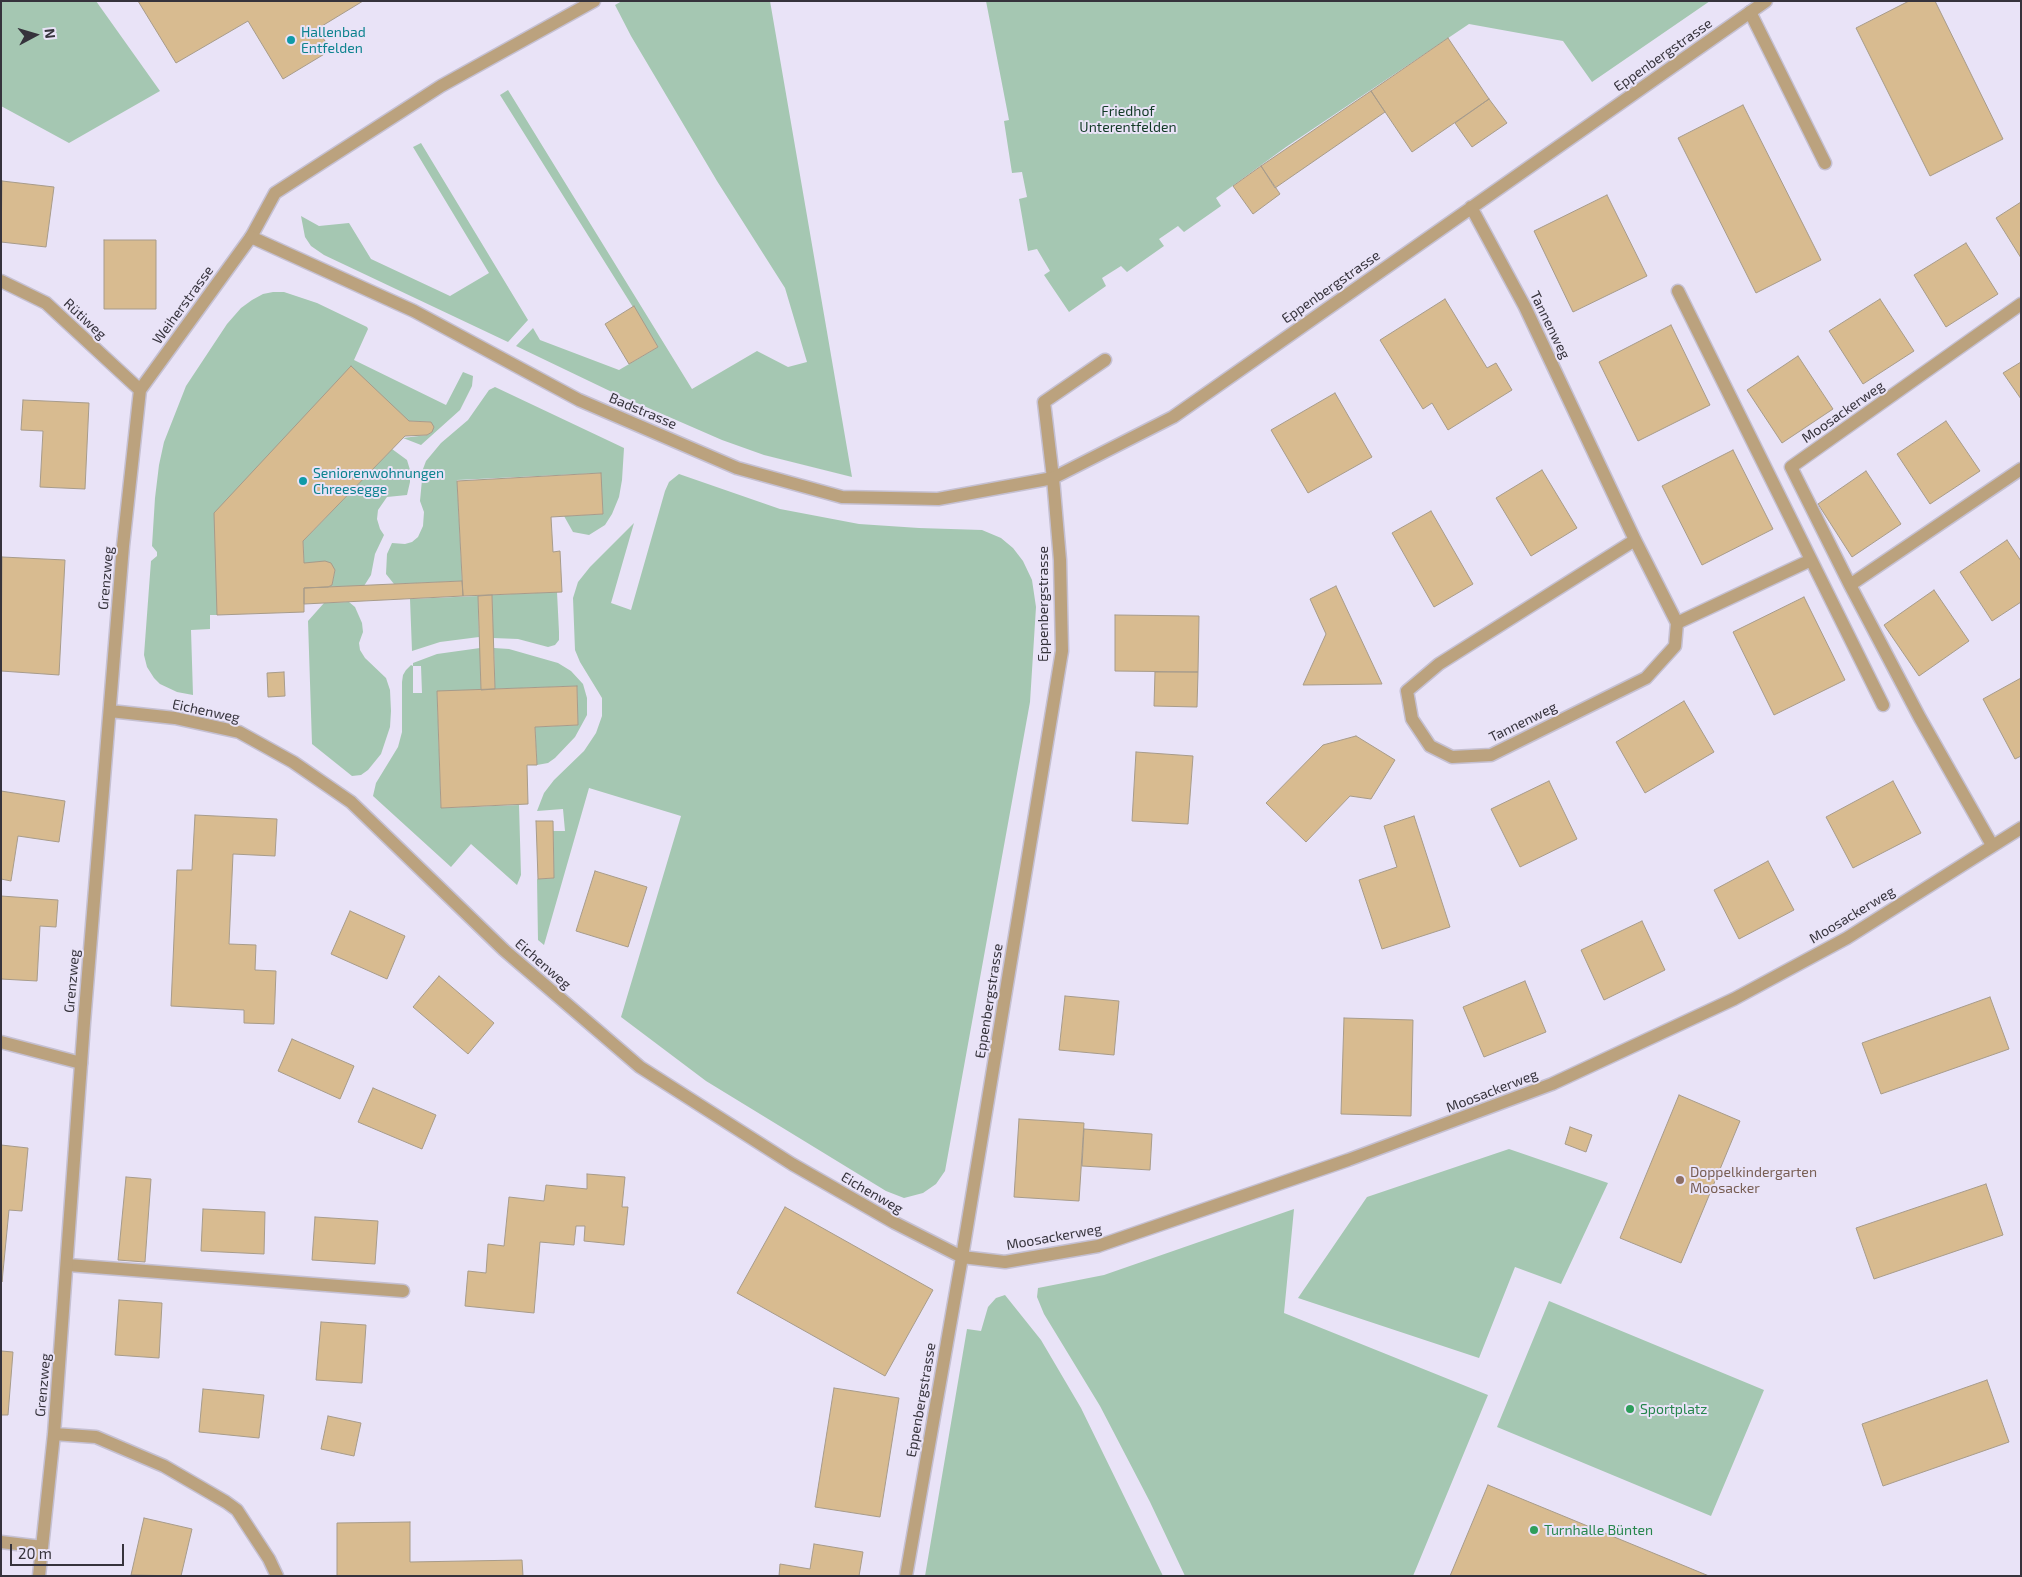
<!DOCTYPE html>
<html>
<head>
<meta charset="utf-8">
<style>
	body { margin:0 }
	#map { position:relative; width:2022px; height:1577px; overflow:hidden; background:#e9e3f7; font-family:"Exo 2",sans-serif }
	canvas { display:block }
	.frame { position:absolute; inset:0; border:2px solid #36333c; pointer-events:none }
	.north { position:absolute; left:10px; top:10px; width:50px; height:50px; -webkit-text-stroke:4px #e9e3f7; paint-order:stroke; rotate:84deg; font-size:14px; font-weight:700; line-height:20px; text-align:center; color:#36333c }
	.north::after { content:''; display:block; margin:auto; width:18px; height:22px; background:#36333c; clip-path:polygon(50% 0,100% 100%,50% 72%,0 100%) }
	.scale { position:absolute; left:10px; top:1544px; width:114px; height:22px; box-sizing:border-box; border:2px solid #36333c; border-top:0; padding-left:6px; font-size:15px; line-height:18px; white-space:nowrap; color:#36333c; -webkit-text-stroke:4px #e9e3f7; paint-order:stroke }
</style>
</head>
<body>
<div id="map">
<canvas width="2022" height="1577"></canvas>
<div class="frame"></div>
<div class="north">N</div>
<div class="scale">20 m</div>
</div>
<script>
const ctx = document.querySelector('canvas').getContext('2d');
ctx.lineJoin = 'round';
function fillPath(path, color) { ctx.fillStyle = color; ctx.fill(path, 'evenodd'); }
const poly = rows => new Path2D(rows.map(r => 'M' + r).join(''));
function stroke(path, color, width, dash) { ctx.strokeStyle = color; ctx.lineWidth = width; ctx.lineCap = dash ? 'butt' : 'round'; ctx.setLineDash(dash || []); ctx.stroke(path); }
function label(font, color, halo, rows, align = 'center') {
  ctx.font = font + ' "Exo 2",sans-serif'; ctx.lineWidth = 4; ctx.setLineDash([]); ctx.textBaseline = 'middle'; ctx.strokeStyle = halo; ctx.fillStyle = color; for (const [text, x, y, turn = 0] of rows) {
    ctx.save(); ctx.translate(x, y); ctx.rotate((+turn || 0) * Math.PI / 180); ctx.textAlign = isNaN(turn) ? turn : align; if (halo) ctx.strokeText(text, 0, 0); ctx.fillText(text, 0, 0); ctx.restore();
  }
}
fillPath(poly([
	[1,1,96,1,160,91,69,143,1,106],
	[622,1,770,1,852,477,764,455,722,440,614,393,516,346,533,328,540,340,619,370,658,347,500,95,508,90,692,389,757,351,788,367,807,362,785,288,717,181,631,36,615,5],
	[986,1,1710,1,1592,82,1563,41,1469,24,1286,147,1216,198,1221,206,1184,232,1178,226,1159,239,1164,246,1127,272,1121,266,1102,278,1106,286,1069,312,1044,275,1050,271,1037,249,1028,251,1019,199,1027,197,1022,172,1012,173,1004,121,1009,120],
	[421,143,528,320,508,342,324,255,311,246,305,237,301,216,319,226,349,223,371,259,450,296,489,273,413,147],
	[273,292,284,292,317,303,367,327,368,329,354,360,446,405,463,372,473,376,472,386,460,410,421,445,403,438,427,435,432,432,431,422,409,421,217,615,210,615,210,629,191,630,193,695,177,692,160,684,154,678,147,667,144,655,151,561,157,556,157,552,152,546,155,498,159,465,164,442,186,386,227,324,241,308,252,300,263,294],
	[495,387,624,448,622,480,619,497,612,514,605,525,589,535,573,532,564,516,603,514,600,473,457,480,462,581,394,584,386,574,387,554,392,543,405,544,412,542,418,537,423,526,424,512,420,501,423,469,426,461,441,443,468,420,489,390],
	[392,449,407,460,410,470,410,482,407,495,387,497,378,510,377,519,380,529,384,535,375,554,371,575,364,586,328,587,332,585,335,570,304,563,303,541],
	[679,474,780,509,859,524,919,528,982,530,1001,538,1013,548,1023,561,1032,580,1036,607,1030,702,945,1171,936,1184,923,1193,904,1198,886,1191,706,1081,621,1017,681,816,589,788,544,945,538,940,537,879,554,878,553,831,565,831,563,809,537,811,544,793,554,780,584,751,596,733,602,716,602,698,580,662,575,650,573,598,578,582,590,567,634,523,611,603,631,610,665,491,669,482],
	[557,592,559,632,559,640,555,645,548,647,518,639,493,638,492,595],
	[478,596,479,637,440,642,412,651,410,599],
	[349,602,355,607,362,623,363,632,359,643,360,650,365,658,386,678,390,690,391,711,390,727,381,754,368,770,361,775,352,776,312,744,308,621,324,603],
	[480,648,481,690,437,692,441,808,519,805,521,875,517,885,471,844,451,867,373,796,376,783,398,747,402,732,402,682,403,675,406,670,411,665,413,666,413,693,422,693,421,666,413,666,413,663,437,654],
	[494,648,509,649,558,663,571,671,583,684,587,698,587,715,575,737,555,758,548,763,537,765,535,727,578,725,577,686,495,689],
	[1509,1149,1608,1183,1561,1284,1515,1267,1479,1358,1298,1298,1367,1197],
	[1294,1209,1284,1313,1488,1395,1413,1576,1185,1576,1150,1502,1100,1406,1044,1314,1037,1297,1038,1288,1104,1275],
	[1005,1295,1041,1340,1081,1408,1163,1576,925,1576,967,1329,981,1331,988,1307,996,1298],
	[1549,1301,1764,1390,1711,1516,1497,1427]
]), '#a5c7b2');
const building = poly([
	[138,1,363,1,317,29,331,50,283,79,248,21,176,63,138,1],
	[1909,1,1935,1,2003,139,1930,176,1856,28,1909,1],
	[1448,38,1489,99,1412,152,1371,91,1448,38],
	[1371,91,1385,112,1275,188,1261,166,1371,91],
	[1489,99,1507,123,1472,147,1455,123,1489,99],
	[1743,105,1821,260,1756,293,1678,138,1743,105],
	[1261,166,1280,194,1253,214,1233,186,1261,166],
	[2,181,54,187,46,247,1,242,2,181],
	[1607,195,1647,276,1573,312,1534,231,1607,195],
	[2021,202,2021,258,1996,218,2021,202],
	[104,240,156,240,156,309,104,309,104,240],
	[1966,243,1998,294,1946,327,1914,275,1966,243],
	[1445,299,1487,368,1496,363,1512,390,1448,430,1432,403,1423,409,1380,340,1445,299],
	[1880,299,1914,351,1863,384,1829,331,1880,299],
	[634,306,658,347,629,364,605,324,634,306],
	[1671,325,1710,405,1638,441,1599,362,1671,325],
	[1798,356,1833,409,1782,443,1747,390,1798,356],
	[2021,362,2021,399,2003,373,2021,362],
	[351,366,409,421,431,422,434,427,432,432,427,435,405,436,303,541,304,563,325,561,331,563,335,570,332,585,328,587,304,588,304,612,217,615,214,513,351,366],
	[1335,393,1372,457,1308,493,1271,430,1335,393],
	[23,400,89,403,85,489,40,487,43,431,21,430,23,400],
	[1946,421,1980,471,1930,504,1897,454,1946,421],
	[1733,450,1773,529,1702,565,1662,486,1733,450],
	[1542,470,1577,528,1531,556,1496,498,1542,470],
	[1866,471,1901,524,1852,557,1818,504,1866,471],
	[601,473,603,514,551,517,553,552,560,551,562,592,463,596,457,481,601,473],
	[1431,511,1473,584,1434,607,1392,533,1431,511],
	[2007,540,2021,561,2021,602,1992,621,1960,572,2007,540],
	[2,557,65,560,59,675,1,671,2,557],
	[462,581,463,596,304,604,304,588,462,581],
	[1336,586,1382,684,1303,685,1326,634,1310,599,1336,586],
	[1934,590,1969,641,1919,676,1884,625,1934,590],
	[492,595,495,689,481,690,478,596,492,595],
	[1804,597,1845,680,1774,715,1733,632,1804,597],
	[1115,615,1199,616,1198,672,1115,671,1115,615],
	[284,672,285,696,268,697,267,673,284,672],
	[1155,672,1198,672,1197,707,1154,706,1155,672],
	[2021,678,2021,756,2015,759,1983,699,2021,678],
	[577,686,578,725,535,727,537,765,527,765,528,804,441,808,437,691,577,686],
	[1684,701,1714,752,1645,793,1616,742,1684,701],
	[1356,736,1395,760,1371,799,1350,796,1306,842,1266,803,1323,745,1356,736],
	[1136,752,1193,756,1188,824,1132,821,1136,752],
	[1549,781,1577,839,1520,867,1491,809,1549,781],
	[1893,781,1921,833,1853,868,1826,817,1893,781],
	[1,791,65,801,59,842,18,836,11,881,1,879,1,791],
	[195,815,277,819,275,856,233,854,229,944,256,945,255,970,276,971,274,1024,244,1023,244,1010,171,1006,177,870,192,870,195,815],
	[1414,816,1450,927,1382,949,1359,880,1397,867,1384,826,1414,816],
	[536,821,553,821,554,878,538,879,536,821],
	[1768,861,1794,910,1739,939,1714,890,1768,861],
	[595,871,647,887,628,947,576,931,595,871],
	[1,896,58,900,56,927,40,926,37,981,1,979,1,896],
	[350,911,405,936,387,979,331,954,350,911],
	[1642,921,1665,970,1604,1000,1581,950,1642,921],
	[439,976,494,1023,468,1054,413,1007,439,976],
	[1525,981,1546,1032,1484,1057,1463,1007,1525,981],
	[1065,996,1119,1001,1114,1055,1059,1050,1065,996],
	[1990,997,2009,1049,1881,1094,1862,1043,1990,997],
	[1344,1018,1413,1020,1411,1116,1341,1114,1344,1018],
	[292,1039,354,1066,340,1099,278,1071,292,1039],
	[373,1088,436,1115,422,1149,358,1122,373,1088],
	[1679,1095,1740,1121,1681,1263,1620,1238,1679,1095],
	[1019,1119,1084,1123,1079,1201,1014,1197,1019,1119],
	[1570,1127,1592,1135,1586,1152,1565,1144,1570,1127],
	[1084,1129,1152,1134,1150,1170,1082,1166,1084,1129],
	[1,1145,28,1148,22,1211,9,1210,2,1282,1,1145],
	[587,1174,625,1177,622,1207,628,1207,624,1245,584,1241,585,1226,576,1226,574,1245,540,1242,534,1313,465,1306,468,1271,486,1273,488,1244,504,1246,509,1197,544,1201,546,1185,587,1189,587,1174],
	[126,1177,151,1179,145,1262,118,1260,126,1177],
	[1986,1184,2003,1235,1874,1279,1856,1228,1986,1184],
	[785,1207,933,1290,885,1376,737,1293,785,1207],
	[203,1209,265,1212,264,1254,201,1251,203,1209],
	[315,1217,378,1221,375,1264,312,1260,315,1217],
	[119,1300,162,1303,159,1358,115,1355,119,1300],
	[321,1322,366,1325,362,1383,316,1380,321,1322],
	[1,1351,13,1352,8,1415,1,1415,1,1351],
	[1987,1380,2009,1442,1883,1486,1862,1424,1987,1380],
	[834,1388,899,1398,880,1517,815,1507,834,1388],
	[203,1389,264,1395,259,1438,199,1432,203,1389],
	[328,1416,361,1423,354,1456,321,1449,328,1416],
	[1488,1485,1709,1576,1450,1576,1488,1485],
	[144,1518,192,1529,181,1576,131,1575,144,1518],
	[410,1522,410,1562,522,1560,523,1576,337,1576,337,1523,410,1522],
	[814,1544,863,1552,859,1576,779,1576,780,1564,810,1569,814,1544]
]);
fillPath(building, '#d8bb90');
stroke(building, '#a79b8a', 1);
const lane = poly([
	[1750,12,1825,163],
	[251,237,275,193,441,86,594,1],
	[1678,291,1883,705],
	[1053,478,1044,402,1105,360],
	[1850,585,2021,469],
	[1677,623,1811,560],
	[1992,845,1920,718,1850,585,1791,467,2021,304],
	[1,1042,81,1063],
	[68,1265,403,1291]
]);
const street = poly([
	[1471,207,1525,307,1635,540,1677,623,1675,646,1646,678,1491,755,1452,757,1430,746,1412,719,1407,691,1439,664,1635,540],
	[1,281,46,303,140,390],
	[110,711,175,718,239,732,293,762,351,802,504,950,640,1067,792,1164,895,1223,962,1257,1005,1262,1098,1246,1348,1160,1552,1084,1734,999,1847,938,2021,828],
	[54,1434,96,1437,164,1466,226,1502,237,1510,269,1559,277,1576],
	[1,1542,42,1547],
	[39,1576,54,1434,84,1023,123,546,140,390,251,237,414,311,579,400,737,468,842,497,938,499,1053,478,1173,417,1766,1],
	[906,1576,962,1257,1062,651,1060,560,1053,478]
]);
stroke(lane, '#c5c0d2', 15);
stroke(street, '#c5c0d2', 15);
stroke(lane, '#bba27e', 12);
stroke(street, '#bba27e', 12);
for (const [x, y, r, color] of [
	[291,40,5,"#0f9aa8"],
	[303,481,5,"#0f9aa8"],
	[1680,1180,5,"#8d6e63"],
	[1630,1409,5,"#2e9e5b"],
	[1534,1530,5,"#2e9e5b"]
]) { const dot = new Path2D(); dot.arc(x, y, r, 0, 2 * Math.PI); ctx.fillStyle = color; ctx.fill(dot); stroke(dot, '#e9e3f7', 2); }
label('14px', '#0d838f', '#e9e3f7', [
	["Hallenbad",301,32],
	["Entfelden",301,48],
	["Seniorenwohnungen",313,473],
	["Chreesegge",313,489]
], 'left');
label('14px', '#36333c', '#e9e3f7', [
	["Eppenbergstrasse",1663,55,-35],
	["Eppenbergstrasse",1331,287,-35],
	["Weiherstrasse",183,305,-54],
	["Rütiweg",85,319,43],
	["Tannenweg",1550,325,64],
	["Badstrasse",643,411,23],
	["Moosackerweg",1843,412,-35],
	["Grenzweg",106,578,-85],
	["Eppenbergstrasse",1043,604,-90],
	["Eichenweg",206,711,12],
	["Tannenweg",1523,722,-26],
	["Moosackerweg",1852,915,-31],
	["Eichenweg",543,964,41],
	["Grenzweg",72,981,-85],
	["Eppenbergstrasse",989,1001,-81],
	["Moosackerweg",1492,1091,-21],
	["Eichenweg",872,1193,30],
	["Moosackerweg",1054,1237,-10],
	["Grenzweg",43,1385,-85],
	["Eppenbergstrasse",921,1400,-80]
]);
label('14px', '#113925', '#e9e3f7', [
	["Friedhof",1128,111],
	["Unterentfelden",1128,127]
]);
label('14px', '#785e54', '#e9e3f7', [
	["Doppelkindergarten",1690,1172],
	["Moosacker",1690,1188]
], 'left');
label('14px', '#27864d', '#e9e3f7', [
	["Sportplatz",1640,1409],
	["Turnhalle Bünten",1544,1530]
], 'left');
</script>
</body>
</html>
